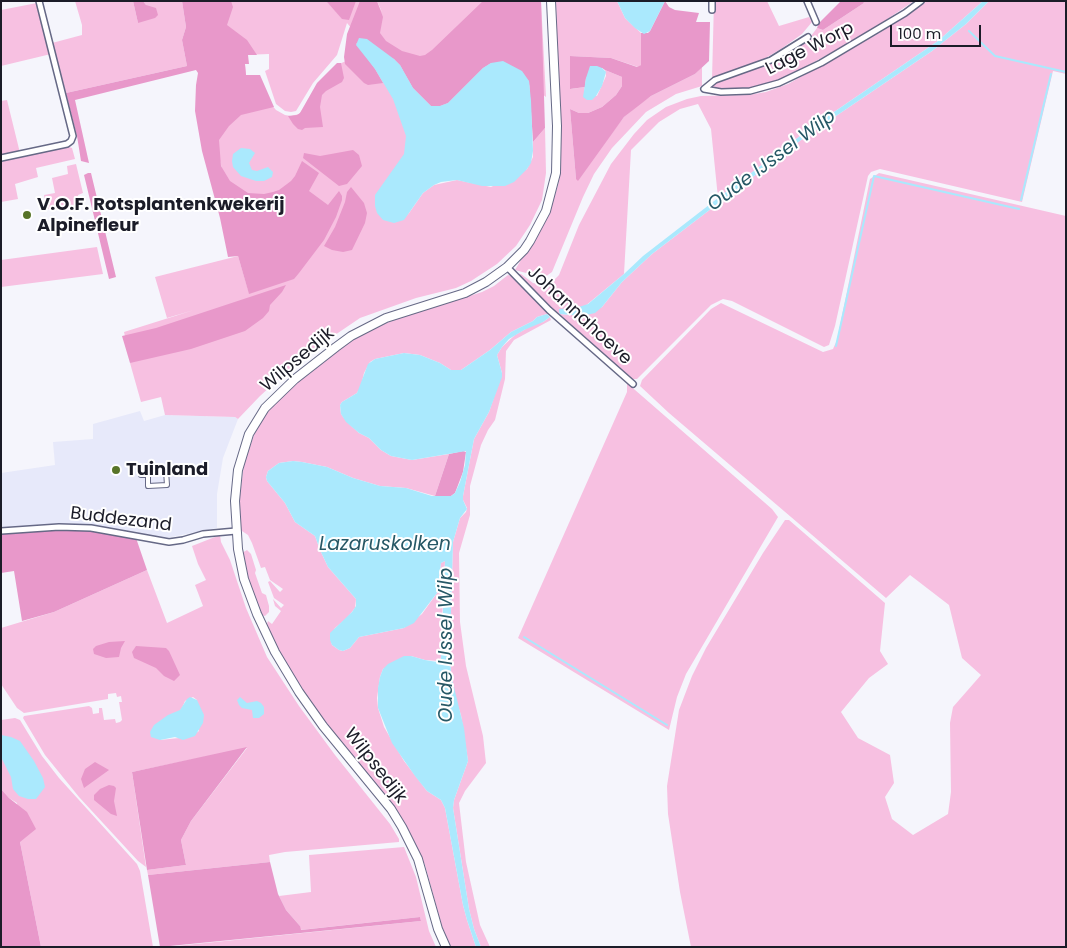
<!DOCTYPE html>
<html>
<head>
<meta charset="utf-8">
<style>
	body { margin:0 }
	#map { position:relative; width:1067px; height:948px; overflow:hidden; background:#f5f5fc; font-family:Poppins,sans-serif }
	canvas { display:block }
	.frame { position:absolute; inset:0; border:2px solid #1b1c28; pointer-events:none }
	.scale { position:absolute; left:890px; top:25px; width:91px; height:22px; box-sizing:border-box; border:2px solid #1b1c28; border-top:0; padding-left:6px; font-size:15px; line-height:18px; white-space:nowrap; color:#1b1c28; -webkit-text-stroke:4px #fff; paint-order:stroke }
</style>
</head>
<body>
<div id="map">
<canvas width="1067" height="948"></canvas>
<div class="frame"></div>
<div class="scale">100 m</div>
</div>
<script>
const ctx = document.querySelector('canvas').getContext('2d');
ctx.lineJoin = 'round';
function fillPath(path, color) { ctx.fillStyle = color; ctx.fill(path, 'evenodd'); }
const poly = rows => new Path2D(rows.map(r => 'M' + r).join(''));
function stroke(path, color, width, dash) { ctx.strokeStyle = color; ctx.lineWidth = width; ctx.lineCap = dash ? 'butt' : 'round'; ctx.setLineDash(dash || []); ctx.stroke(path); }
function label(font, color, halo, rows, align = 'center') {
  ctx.font = font + ' Poppins,sans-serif'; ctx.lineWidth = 4; ctx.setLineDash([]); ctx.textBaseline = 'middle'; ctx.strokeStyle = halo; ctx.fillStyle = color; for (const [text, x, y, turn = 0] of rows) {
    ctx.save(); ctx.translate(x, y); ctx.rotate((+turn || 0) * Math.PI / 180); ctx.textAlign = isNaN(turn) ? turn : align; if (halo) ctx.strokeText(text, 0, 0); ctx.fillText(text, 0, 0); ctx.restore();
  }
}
fillPath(poly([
	[140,411,144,421,165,415,235,417,238,419,223,458,217,494,217,528,161,539,100,527,83,525,1,529,1,473,55,465,53,442,93,439,93,424]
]), '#e7e9fa');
fillPath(poly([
	[75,1,133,1,138,23,146,5,143,1,182,1,186,27,182,40,187,66,66,93,52,43,82,35,82,25],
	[185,1,326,1,343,19,328,1,376,1,382,12,377,1,541,1,546,97,526,82,496,66,407,216,423,193,434,185,457,180,491,187,527,169,533,157,533,142,545,128,546,173,542,200,530,225,516,246,497,264,471,281,456,288,416,298,360,318,304,356,260,396,238,419,235,417,165,415,161,397,141,402,130,363,131,363,124,332,194,310,167,318,155,277,238,256,249,293],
	[347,23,352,29,346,61,337,65,299,114,291,116,285,115,276,110,246,75,244,55,269,54,269,69,265,71,276,104,285,111,291,112,296,111,313,83,337,55],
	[556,1,617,1,625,18,641,33,641,65,638,67,611,58,570,56,571,89,585,87,584,91,597,96,606,76,605,70,622,77,622,86,616,95,602,107,588,113,579,113,570,109,576,179,624,117,638,105,651,96,695,74,702,67,702,86,676,94,646,112,612,148,594,174,583,197,552,272,545,277,541,277,515,270,550,211,558,185,560,175,561,161],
	[714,1,767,1,779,26,809,17,812,22,802,34,781,49,762,60,712,79],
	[863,1,914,1,864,35,779,81,753,89,715,90,712,89,711,85,714,82,771,62,790,52,811,36,817,28,823,30,864,3],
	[927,1,983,1,938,41,812,127,718,198,711,129,698,104,680,109,659,122,631,150,624,274,584,307,559,311,560,314,582,316,602,307,622,282,652,254,805,137,932,51,966,24,989,1,1066,1,1066,74,1053,71,1022,202,880,169,871,172,868,176,835,326,829,345,824,347,732,301,723,299,711,305,637,379,633,379,628,377,551,310,517,274,521,274,533,283,539,284,553,281,559,275,579,225,611,164,634,134,647,120,666,107,687,99,701,96,748,95,766,92,788,84,879,33],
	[37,3,51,54,1,66,1,10],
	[7,100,20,153,1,157,1,101],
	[66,146,72,148,75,159,36,168,38,177,15,184,18,199,1,202,1,160],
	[76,164,83,193,78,195,79,206,52,210,46,208,44,195,55,193,52,178,68,174,67,166],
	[879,173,1066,216,1066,947,691,947,680,892,668,814,667,786,679,710,692,676,706,648,763,553,785,520,789,520,885,603,880,651,888,664,869,678,841,712,858,738,890,755,894,783,885,797,892,819,913,835,948,814,951,792,950,723,953,707,981,675,962,658,949,605,910,575,886,598,669,413,640,386,642,380,711,309,721,303,823,352,833,349,837,340,870,179],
	[97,247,103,274,1,287,1,260],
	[508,275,514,277,549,312,547,314,537,317,533,321,511,332,490,350,461,370,451,370,440,363,420,355,404,353,375,359,370,362,364,373,361,386,357,393,342,402,340,405,341,414,347,422,359,433,369,438,381,450,391,456,412,460,449,454,435,496,406,488,380,486,353,478,327,467,302,462,293,461,279,463,268,471,266,477,267,481,285,503,295,522,315,536,320,550,328,567,356,599,355,608,347,618,335,628,330,637,332,645,339,650,343,651,350,648,359,637,404,628,422,614,437,593,441,563,445,561,441,638,442,653,440,661,425,660,411,656,383,669,380,677,377,698,378,708,384,727,404,761,427,791,441,800,445,808,463,905,467,920,476,947,451,947,442,927,425,865,407,827,388,801,319,714,288,668,266,627,268,621,272,624,281,611,275,606,273,599,281,608,284,605,274,598,268,582,270,581,280,592,283,589,270,580,265,567,261,568,252,543,248,535,239,529,238,511,244,464,256,429,271,407,298,382,348,343,370,330,394,320,482,292,494,286],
	[550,317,551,320,514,340,506,351,505,379,495,420,488,430,481,445,470,486,470,515,459,553,460,622,466,666,483,736,486,763,465,791,459,803,466,862,480,925,490,947,481,947,474,929,469,909,453,808,454,800,468,761,461,715,454,694,451,675,450,646,453,542,460,518,466,512,467,508,463,500,463,496,474,439,489,412,502,373,497,355,502,347,515,335,536,323,543,322],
	[627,383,772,509,778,517,686,674,677,697,669,730,518,638,627,392],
	[220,535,221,542,230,560,246,608,267,657,299,706,335,755,390,824,399,839,399,842,285,852,269,855,270,862,148,875,147,870,186,865,181,840,191,821,247,748,132,772,146,867,138,861,79,797,45,755,23,718,24,716,89,706,92,708,93,714,99,713,99,708,102,708,104,720,115,719,116,723,120,722,122,720,119,702,122,702,121,696,117,697,116,693,108,694,108,699,24,713,17,708,1,684,1,628,54,612,147,570,167,623,203,606,195,585,206,580,198,564,192,546],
	[193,697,197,700,199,731,196,733,179,738,160,740,182,708,185,701],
	[247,550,251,554,256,570,255,573,262,593,266,595,269,606,269,612,265,616,261,615,249,584,242,553],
	[15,718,20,720,42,756,59,778,137,864,140,871,153,947,41,947,20,842,17,803,9,798,1,789,1,720],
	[404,847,416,877,429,931,436,947,166,947,421,921,420,917,300,930,300,926,286,910,279,896,311,892,309,855]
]), '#f7c0e1');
fillPath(poly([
	[133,1,143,1,146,5,156,8,158,15,155,18,138,23],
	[182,1,231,1,233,7,227,25,247,40,257,55,248,55,249,64,245,64,246,75,260,75,274,107,241,115,229,126,219,140,221,166,230,181,248,193,264,194,273,192,279,190,291,181,295,176,302,161,319,173,309,191,328,205,339,191,342,196,342,200,336,217,324,240,299,273,294,279,249,294,238,256,228,257,220,218,202,151,195,111,196,85,198,73,196,70,75,100,89,163,81,161,77,136,66,93,187,66,182,40,186,27],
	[326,1,356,1,349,20,342,19],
	[360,1,377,1,383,17,380,33,386,41,402,51,420,56,425,55,432,50,483,1,541,1,545,128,533,142,529,81,491,63,483,68,448,103,440,106,431,106,413,88,400,65,394,59,356,43,375,69,383,83,368,85,364,83,345,64,344,57,347,34],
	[665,1,669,7,675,10,699,13,696,22,710,22,709,61,695,74,651,96,624,117,578,181,576,179,570,109,579,113,588,113,602,107,616,95,622,86,622,77,605,70,602,68,586,78,585,87,570,89,570,56,611,58,637,67,641,65,641,33,648,33,650,31],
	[841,1,863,1,864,3,823,30,817,28,819,23],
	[337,63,341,63,344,78,342,82,326,91,322,95,320,107,323,127,305,128,302,130,298,129,293,124,288,116,297,115,300,113,317,83],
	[353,150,359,155,362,166,347,184,339,186,303,158,304,153,320,156],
	[88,173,91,173,116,277,109,279,84,175],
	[351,187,364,203,367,213,365,223,352,250,343,252,332,250,324,246,335,227,345,202,347,192],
	[286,285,282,292,270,305,269,311,263,318,245,331,191,349,130,363,122,336,156,328],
	[463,451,466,452,463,472,455,493,451,496,435,496,449,454],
	[59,529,82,529,136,538,147,570,54,612,22,621,14,571,1,573,1,533],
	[125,641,121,648,119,657,106,658,94,654,93,649,96,646,109,642],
	[136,646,166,648,169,651,180,675,174,681,164,676,156,668,134,658,132,652],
	[247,747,191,821,181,840,186,865,147,870,132,772],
	[95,762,109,770,84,788,81,779,85,769],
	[109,785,114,786,116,788,114,801,117,816,111,814,94,800,94,795,100,789],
	[1,789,9,798,27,812,36,829,20,842,41,947,1,947],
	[270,862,278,894,286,910,300,926,301,930,420,917,421,921,160,947,148,875]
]), '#e898ca');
fillPath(poly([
	[617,1,665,1,650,31,644,34,635,28,625,18],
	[983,1,989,1,966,24,932,51,805,137,652,254,622,282,602,307,595,313,582,316,560,314,559,312,559,309,576,308,588,304,624,274,643,256,718,198,812,127,938,41],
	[359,38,367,39,394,59,400,65,413,88,431,106,440,106,448,103,483,68,491,63,503,61,522,71,529,81,531,101,533,151,531,163,527,169,514,182,505,186,482,186,457,180,441,182,434,185,423,193,404,220,394,223,383,220,377,213,375,206,375,195,404,154,406,136,393,99,375,69,356,45],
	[590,66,597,66,602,68,606,72,602,86,596,96,592,100,587,100,583,97,586,78],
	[241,148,250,149,255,153,249,163,252,170,257,171,268,167,273,172,272,177,264,181,256,181,241,176,233,167,232,161,233,154],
	[547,314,550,317,543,322,524,330,509,339,502,347,497,355,502,373,502,377,489,412,474,439,463,496,463,500,467,509,460,518,453,542,450,646,451,675,464,728,468,761,454,800,453,808,469,909,474,929,481,947,476,947,467,920,463,905,445,808,441,800,427,791,415,776,392,743,378,708,378,688,380,677,383,669,388,664,404,656,411,656,425,660,437,662,440,661,441,658,445,561,441,563,437,593,414,623,404,628,359,637,350,648,343,651,339,650,332,645,330,640,330,633,352,612,356,606,356,599,328,567,320,550,315,536,295,522,285,503,267,481,266,477,268,471,279,463,293,461,302,462,327,467,353,478,380,486,406,488,432,496,451,496,455,493,460,482,465,465,466,451,412,460,391,456,381,450,369,438,359,433,346,422,341,414,340,405,342,402,357,393,368,364,375,359,404,353,420,355,440,363,451,370,461,370,490,350,511,332,533,321,537,317],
	[190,697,197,700,204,715,203,723,195,736,183,740,175,737,160,740,151,737,150,732,154,725,168,715,180,710,187,699],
	[240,697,247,703,257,701,261,703,264,707,264,714,259,718,253,718,252,710,242,708,239,705,237,700],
	[1,735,11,737,20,741,34,761,43,778,45,787,36,799,28,799,19,796,13,789,11,777,1,757]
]), '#aae9fd');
stroke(poly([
	[969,31,995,56,1066,72],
	[1021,200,1051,74],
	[836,346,874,176,1019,209],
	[524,637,667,725]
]), '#aae9fd', 2);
const pedestrian = poly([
	[166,471,167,485,148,486,148,475,141,475,141,472,166,471]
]);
const minor = poly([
	[807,1,816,22],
	[712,10,712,1],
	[808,37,771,60,715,80,704,89,721,92,750,91,779,83,821,63,905,13,921,1],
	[1,158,67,144,71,141,73,136,39,1],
	[507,267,549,310,633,384],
	[1,531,59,527,91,528,169,542,183,540,203,534,236,531]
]);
const secondary = poly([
	[446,947,438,929,418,859,402,827,391,809,323,726,299,692,275,652,257,614,244,579,238,549,235,501,238,470,249,434,265,408,295,379,336,347,351,336,386,318,465,293,486,282,507,267,524,250,530,241,546,211,556,173,557,126,551,1]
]);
stroke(pedestrian, '#666986', 6);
stroke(minor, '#666986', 8);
stroke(secondary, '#666986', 10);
stroke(pedestrian, '#fff', 4);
stroke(minor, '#fff', 5);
stroke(secondary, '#fff', 8);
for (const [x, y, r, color] of [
	[27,215,5,"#587428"],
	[116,470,5,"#587428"]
]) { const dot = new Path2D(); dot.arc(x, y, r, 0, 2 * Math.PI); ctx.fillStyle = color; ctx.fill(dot); stroke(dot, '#fff', 2); }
label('18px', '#1b1c28', '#fff', [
	["Lage Worp",810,49,-27],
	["Johannahoeve",579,316,43],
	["Wilpsedijk",298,360,-40],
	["Buddezand",121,520,7],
	["Wilpsedijk",375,766,52]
]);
label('bold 18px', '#1b1c28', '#fff', [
	["V.O.F. Rotsplantenkwekerij",37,205],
	["Alpinefleur",37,226],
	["Tuinland",126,470]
], 'left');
label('italic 19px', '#265866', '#fff', [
	["Oude IJssel Wilp",772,161,-37],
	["Lazaruskolken",385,545],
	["Oude IJssel Wilp",447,645,-90]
]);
</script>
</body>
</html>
